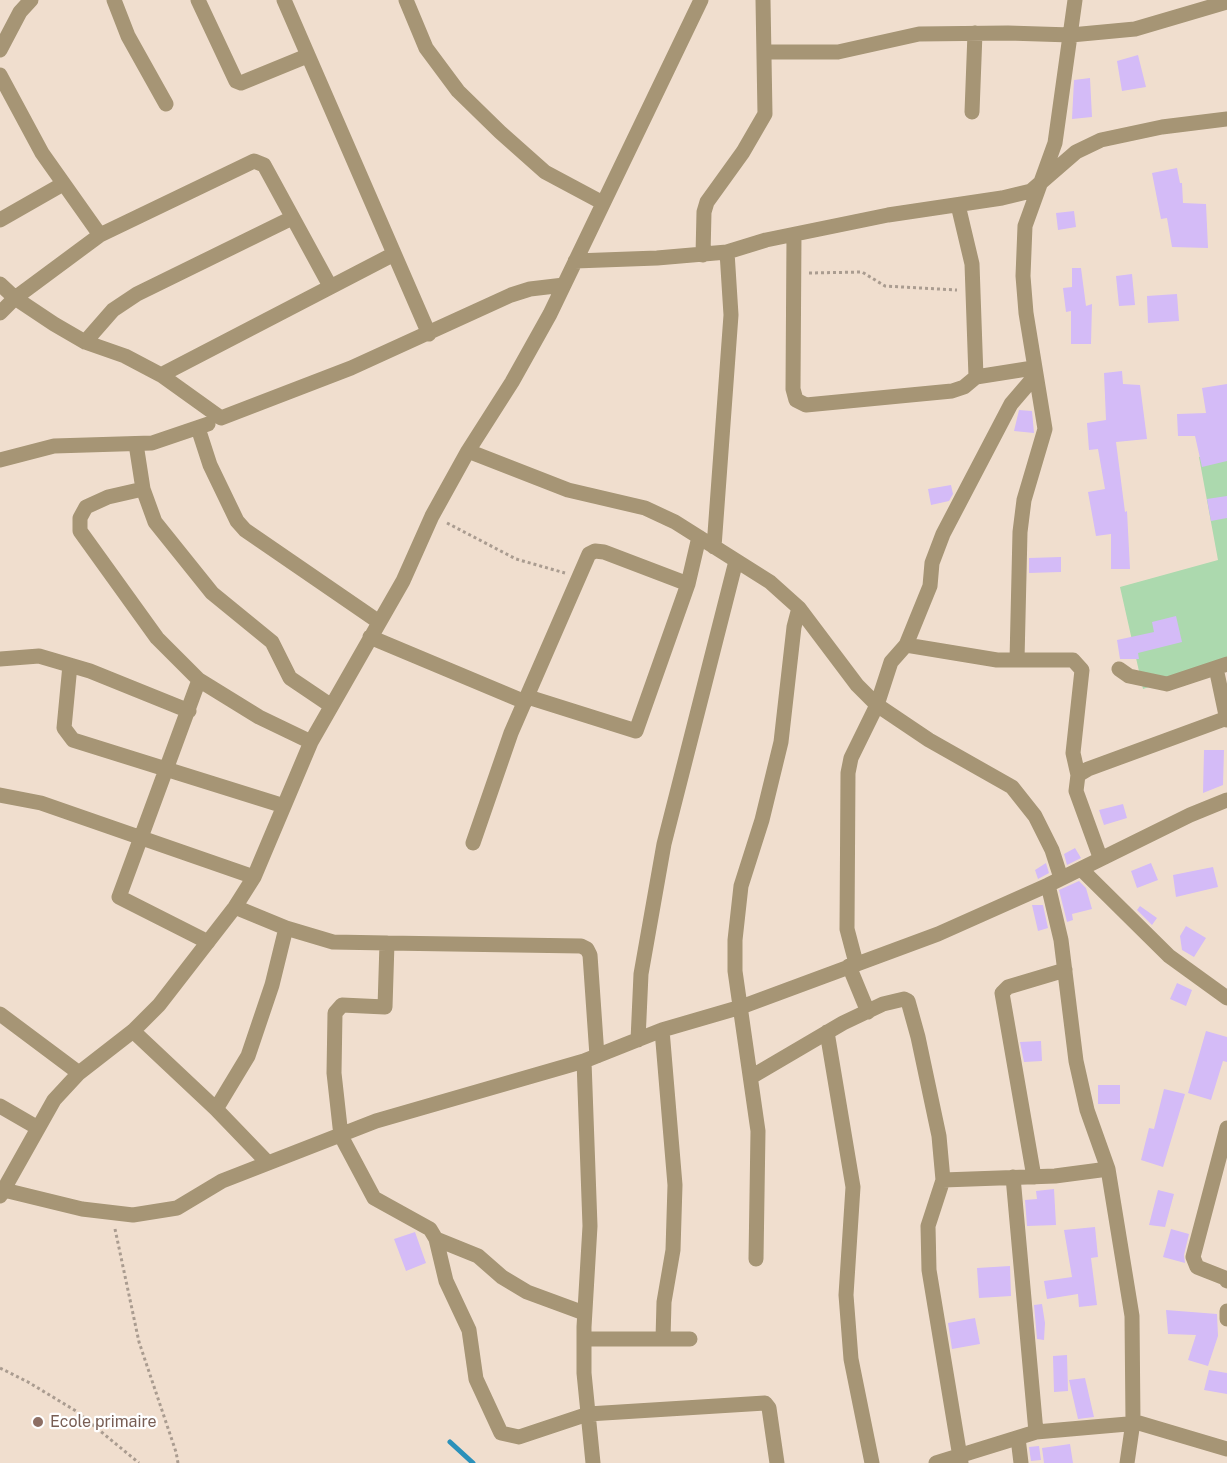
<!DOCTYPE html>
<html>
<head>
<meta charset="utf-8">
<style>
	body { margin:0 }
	canvas { display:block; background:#f0dece }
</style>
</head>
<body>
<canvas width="1227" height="1463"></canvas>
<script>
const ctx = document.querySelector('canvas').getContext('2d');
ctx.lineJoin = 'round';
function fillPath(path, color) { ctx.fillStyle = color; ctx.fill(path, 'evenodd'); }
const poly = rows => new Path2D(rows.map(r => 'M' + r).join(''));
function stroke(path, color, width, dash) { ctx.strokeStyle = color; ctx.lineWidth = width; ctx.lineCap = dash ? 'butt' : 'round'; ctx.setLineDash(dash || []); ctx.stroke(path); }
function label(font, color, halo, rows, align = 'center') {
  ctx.font = font + ' "Public Sans",sans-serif'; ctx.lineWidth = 4.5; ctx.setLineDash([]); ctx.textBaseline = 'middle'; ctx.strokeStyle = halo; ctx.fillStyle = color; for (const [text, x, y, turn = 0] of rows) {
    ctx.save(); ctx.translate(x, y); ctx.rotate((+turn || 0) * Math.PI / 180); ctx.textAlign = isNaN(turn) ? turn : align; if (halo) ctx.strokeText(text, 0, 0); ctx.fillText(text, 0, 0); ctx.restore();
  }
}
fillPath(poly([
	[1227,449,1227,661,1143,689,1120,587,1218,560,1199,457]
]), '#acd9ae');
stroke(poly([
	[450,1442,473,1463]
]), '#2b91ba', 5);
fillPath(poly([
	[1138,55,1146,87,1122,91,1117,61],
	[1090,78,1092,117,1072,119,1074,80],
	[1177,168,1180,183,1182,183,1183,203,1206,204,1208,248,1172,247,1167,218,1161,219,1152,173],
	[1074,211,1076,227,1058,230,1056,213],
	[1072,268,1081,268,1086,306,1092,304,1091,344,1071,344,1071,311,1066,312,1063,288,1072,287],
	[1132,274,1135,305,1119,306,1116,276],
	[1177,294,1179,321,1148,323,1147,296],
	[1122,371,1123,384,1140,385,1147,439,1116,442,1125,512,1127,511,1130,569,1111,569,1111,534,1096,536,1088,492,1105,489,1098,449,1089,450,1087,423,1106,420,1104,373],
	[1227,384,1227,461,1202,467,1195,436,1178,436,1177,414,1206,413,1202,388],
	[1019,410,1032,411,1034,433,1014,431],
	[951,485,953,494,949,501,931,505,928,489],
	[1227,496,1227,518,1211,521,1207,499],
	[1061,557,1061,572,1029,573,1029,558],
	[1176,616,1182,642,1138,653,1139,659,1120,659,1117,640,1154,632,1152,622],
	[1204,750,1224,750,1223,785,1203,793],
	[1123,804,1127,818,1104,825,1099,810],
	[1075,848,1081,858,1067,865,1064,854],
	[1046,863,1049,873,1038,879,1035,870],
	[1151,863,1158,880,1137,888,1131,871],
	[1213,867,1218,887,1176,897,1173,875],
	[1079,881,1086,888,1092,909,1072,914,1073,920,1067,922,1059,890],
	[1032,905,1043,905,1048,928,1038,931],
	[1140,906,1157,918,1152,925,1137,910],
	[1186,926,1206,938,1194,957,1182,950,1180,936],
	[1177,983,1192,990,1186,1006,1170,999],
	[1206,1031,1227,1037,1227,1062,1223,1061,1211,1100,1188,1093],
	[1041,1041,1042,1061,1024,1062,1020,1042],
	[1098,1085,1120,1085,1120,1104,1098,1104],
	[1164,1089,1185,1094,1163,1167,1141,1160,1149,1128,1154,1129],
	[1054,1189,1056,1225,1027,1226,1025,1200,1037,1199,1036,1191],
	[1158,1190,1174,1194,1165,1227,1149,1225],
	[1095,1227,1098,1257,1091,1258,1097,1305,1079,1307,1078,1294,1047,1299,1044,1281,1072,1277,1064,1230],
	[1171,1229,1189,1234,1184,1255,1185,1263,1163,1257],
	[415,1232,426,1263,406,1271,394,1239],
	[1010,1266,1011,1296,979,1298,977,1268],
	[1042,1304,1045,1323,1044,1340,1037,1339,1034,1305],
	[1166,1310,1217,1314,1218,1336,1208,1366,1188,1360,1196,1335,1168,1334],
	[975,1318,980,1344,952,1349,948,1323],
	[1067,1355,1068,1391,1054,1392,1053,1356],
	[1209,1370,1227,1373,1227,1394,1204,1390],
	[1085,1378,1094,1417,1078,1419,1069,1380],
	[1070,1444,1073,1463,1044,1463,1042,1448],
	[1039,1446,1041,1460,1031,1461,1029,1447]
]), '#d4bbf7');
stroke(poly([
	[809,273,862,272,885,286,957,290],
	[447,523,516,559,565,573],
	[115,1229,139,1342,176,1452,178,1463],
	[0,1368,28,1382,76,1411,139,1463]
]), '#aa9c90', 3, [3, 3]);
stroke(poly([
	[114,0,128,36,166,104],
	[198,0,236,81,241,83,307,56],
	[284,0,429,334],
	[406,0,426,48,458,91,500,132,545,172,603,203],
	[0,50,20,12,31,0],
	[765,52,838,52,919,34,1008,33,1071,35,1135,29,1227,2],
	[0,75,42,153,100,235],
	[972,112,975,33],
	[0,220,63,184],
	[794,235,793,389,796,400,806,405,952,391,964,387,976,377,972,264,958,205],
	[703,255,704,212,707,202,743,152,765,114,763,0],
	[575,261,657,258,727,252,766,240,888,215,1002,198,1031,191,1076,152,1101,140,1162,127,1227,119],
	[0,284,15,298,54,324,85,342,125,356,161,375,221,418,351,368,511,295,530,289,564,285],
	[0,313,15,298,100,235,254,161,264,165,330,286],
	[85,342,113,310,137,294,292,218],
	[161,375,394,254],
	[976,377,1033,368],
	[198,428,210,465,237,521,245,530,379,622],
	[136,444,143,489,155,522,212,593,272,642,290,678,330,705],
	[468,451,568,490,645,508,675,522,770,582,799,608,857,685,877,705,929,740,1012,787,1035,816,1052,850,1061,878],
	[0,460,54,446,152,443,208,424],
	[143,489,108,497,86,507,80,518,80,531,157,638,199,680,259,717,311,742],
	[714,547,731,315,727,252],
	[370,637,525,702],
	[906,645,930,586,932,563,943,534,1011,404,1035,376],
	[0,659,39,656,90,671,189,711],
	[1017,660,1020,532,1024,500,1045,429,1026,313,1023,276,1025,226,1055,143,1075,0],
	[70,665,64,728,73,740,284,806],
	[1216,668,1227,720],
	[1119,669,1129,676,1167,684,1227,664],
	[199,680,119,897,208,942],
	[528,697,636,731,688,584,699,537],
	[0,795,41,803,254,877],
	[473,843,511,733,589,554,595,551,604,552,688,584],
	[1100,857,1076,791,1078,775,1088,769,1227,718],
	[1081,869,1169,956,1227,998],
	[1048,885,1061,940,1076,1061,1087,1110,1108,1169,1132,1316,1133,1422,1127,1463],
	[235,907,286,928,272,985,248,1056,216,1109,268,1163],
	[286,928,333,942,387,943,385,1007,342,1005,335,1013,334,1073,341,1136,374,1198,430,1229,436,1239,446,1281,469,1330,476,1379,501,1433,519,1437,588,1414,765,1403,769,1408,777,1463],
	[387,943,581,946,587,949,590,955,597,1056],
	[856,963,847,929,848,773,851,758,877,705,891,662,906,645,997,660,1073,660,1082,670,1073,753,1078,775],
	[849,966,868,1012],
	[0,1014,79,1073],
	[662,1030,675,1185,673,1250,664,1302,663,1339],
	[133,1031,216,1109],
	[827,1032,853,1187,846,1295,851,1359,872,1463],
	[638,1040,641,974,664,844,736,561],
	[584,1061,590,1226,584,1327,584,1373,593,1463],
	[751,1077,843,1023,883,1004,904,999,908,1001,918,1037,939,1136,943,1180,1055,1176,1108,1169],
	[0,1106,38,1128],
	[1227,1128,1193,1257,1197,1267,1225,1278,1227,1281],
	[1013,1177,1036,1432],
	[1034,1177,1002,993,1008,987,1065,970],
	[943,1180,928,1226,929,1270,961,1463],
	[0,1189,82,1209,133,1215,177,1208,222,1181,376,1121,584,1061,662,1030,741,1007,938,934,1048,885,1190,815,1227,800],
	[0,1196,54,1100,79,1073,133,1031,159,1005,235,907,254,877,311,742,403,581,432,516,468,451,512,382,550,314,701,0],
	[436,1239,478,1256,502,1277,527,1292,584,1313],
	[756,1259,758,1131,735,971,735,940,741,886,762,820,781,742,794,627,799,608],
	[1227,1319,1227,1311],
	[584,1339,690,1339],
	[1018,1438,1021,1463],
	[936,1463,1036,1432,1139,1423,1227,1449]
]), '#a69575', 15);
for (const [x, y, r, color] of [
	[38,1422,6,"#8d6e63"]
]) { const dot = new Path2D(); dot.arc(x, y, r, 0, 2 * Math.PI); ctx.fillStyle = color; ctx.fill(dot); stroke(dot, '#fff', 2); }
label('16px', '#785e54', '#fff', [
	["Ecole primaire",50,1422]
], 'left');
</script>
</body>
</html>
